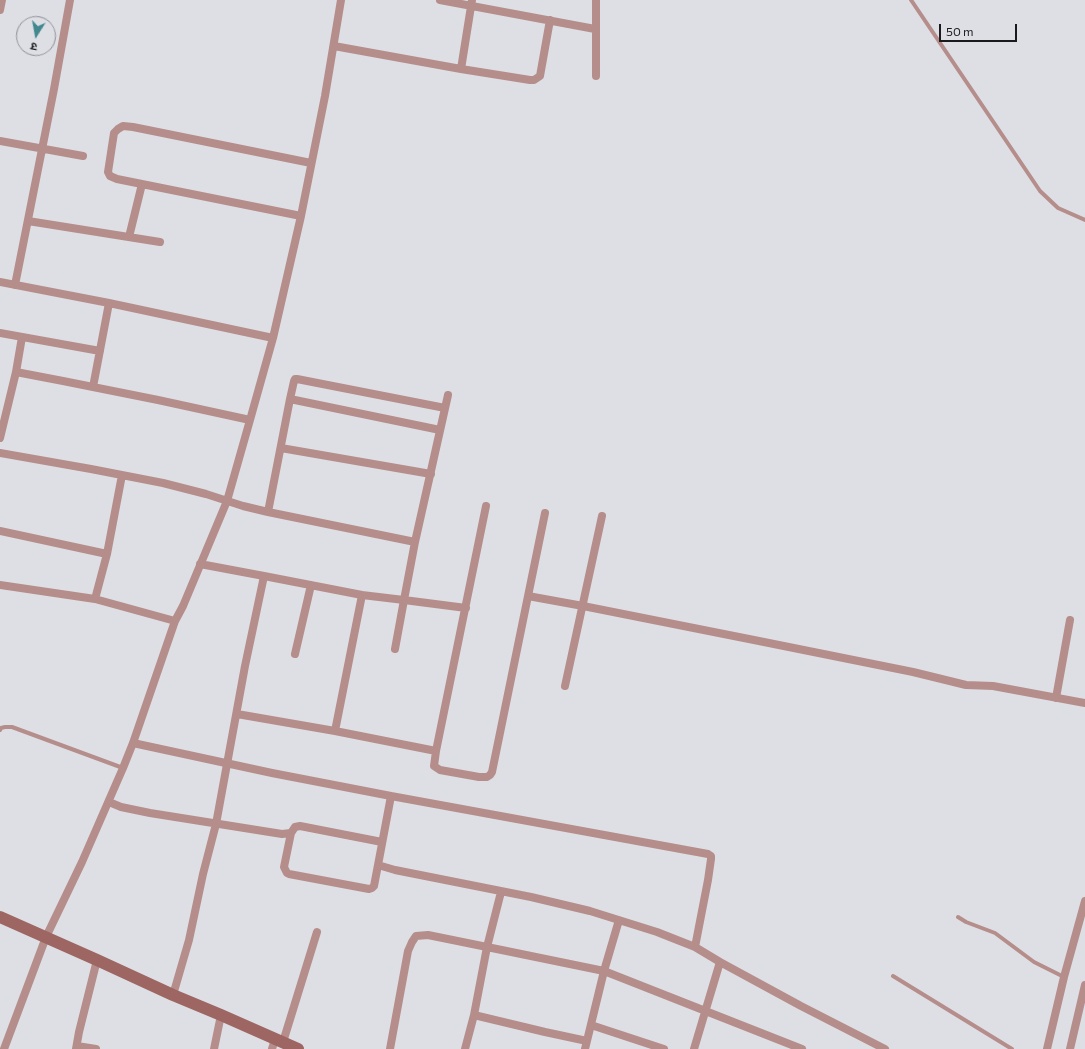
<!DOCTYPE html>
<html>
<head>
<meta charset="utf-8">
<style>
	body { margin:0 }
	#map { position:relative; width:1085px; height:1049px; overflow:hidden; background:#dedfe5; font-family:Commissioner,"Noto Sans Devanagari",sans-serif }
	canvas { display:block }
	.north { position:absolute; left:16px; top:16px; width:40px; height:40px; box-sizing:border-box; background:#dedfe5; border:1px solid #909095; border-radius:50%; rotate:191deg; font-size:11px; font-weight:700; line-height:16px; text-align:center; color:#1a1a1c }
	.north::after { content:''; display:block; margin:auto; width:14px; height:18px; background:#41898f; clip-path:polygon(50% 0,100% 100%,50% 72%,0 100%) }
	.scale { position:absolute; left:939px; top:24px; width:78px; height:18px; box-sizing:border-box; border:2px solid #1a1a1c; border-top:0; padding-left:5px; font-size:12px; line-height:14px; white-space:nowrap; color:#1a1a1c; -webkit-text-stroke:3px #dedfe5; paint-order:stroke }
</style>
</head>
<body>
<div id="map">
<canvas width="1085" height="1049"></canvas>
<div class="north">उ</div>
<div class="scale">50 m</div>
</div>
<script>
const ctx = document.querySelector('canvas').getContext('2d');
ctx.lineJoin = 'round';
const poly = rows => new Path2D(rows.map(r => 'M' + r).join(''));
function stroke(path, color, width, dash) { ctx.strokeStyle = color; ctx.lineWidth = width; ctx.lineCap = dash ? 'butt' : 'round'; ctx.setLineDash(dash || []); ctx.stroke(path); }
stroke(poly([
	[911,0,1040,191,1058,208,1085,220],
	[0,730,1,728,5,727,12,727,123,768],
	[958,917,966,922,995,933,1034,962,1064,977],
	[893,976,1012,1049]
]), '#b58e8b', 4);
stroke(poly([
	[440,0,595,29],
	[596,0,596,76],
	[0,10,2,0],
	[334,46,461,69,530,80,534,80,540,76,550,20],
	[461,69,472,0],
	[0,141,83,156],
	[301,216,117,179,110,176,108,172,114,133,118,129,123,126,133,127,311,163],
	[28,221,160,242],
	[129,237,142,184],
	[0,282,109,303,273,338],
	[15,285,54,89,70,0],
	[0,333,100,351],
	[16,372,22,337],
	[93,387,109,303],
	[290,399,294,381,295,379,297,379,445,408],
	[0,438,16,372,63,381,158,400,250,420],
	[281,448,431,474],
	[0,453,91,469,163,483,206,494,243,506,268,512,415,542],
	[486,506,436,751,434,766,440,770,479,777,487,777,490,775,492,772,545,513],
	[268,512,290,399,440,430],
	[0,531,107,554],
	[200,564,264,576],
	[0,585,95,599,175,621],
	[528,596,583,606,754,640,913,672,966,685,993,686,1085,703],
	[95,599,107,554,122,475],
	[395,649,404,600,466,608],
	[295,654,311,585],
	[565,686,602,516],
	[1056,698,1070,620],
	[237,714,335,731,436,751],
	[335,731,362,595],
	[133,743,272,773,391,796,378,865,395,870,531,897,590,911,657,932,695,947,720,962],
	[391,796,708,854,711,856,711,859,708,880,695,947],
	[109,802,121,807,150,813,282,834,291,833,295,827,300,826,382,842],
	[291,833,284,867,287,873,289,874,369,889,372,888,374,886,378,865],
	[173,995,189,940,203,874,216,824,245,666,264,576,362,595,404,600,415,542,448,395],
	[591,1025,664,1049],
	[587,1041,545,1032,474,1015,487,947,604,971,802,1049],
	[283,1042,317,932],
	[77,1046,96,1049],
	[4,1049,46,937,82,862,123,768,133,743,175,621,183,606,227,501,250,420,273,338,301,216,325,96,341,0],
	[76,1049,79,1032,97,960],
	[214,1049,221,1015],
	[272,1049,275,1039],
	[390,1049,408,951,412,942,416,936,428,935,487,947,501,892],
	[465,1049,474,1015],
	[585,1049,604,971,619,920],
	[694,1049,720,962,801,1006,885,1049],
	[1047,1049,1064,977,1085,901],
	[1070,1049,1085,985]
]), '#b58e8b', 8);
stroke(poly([
	[0,917,97,960,173,995,221,1015,298,1049]
]), '#9d6662', 12);
</script>
</body>
</html>
